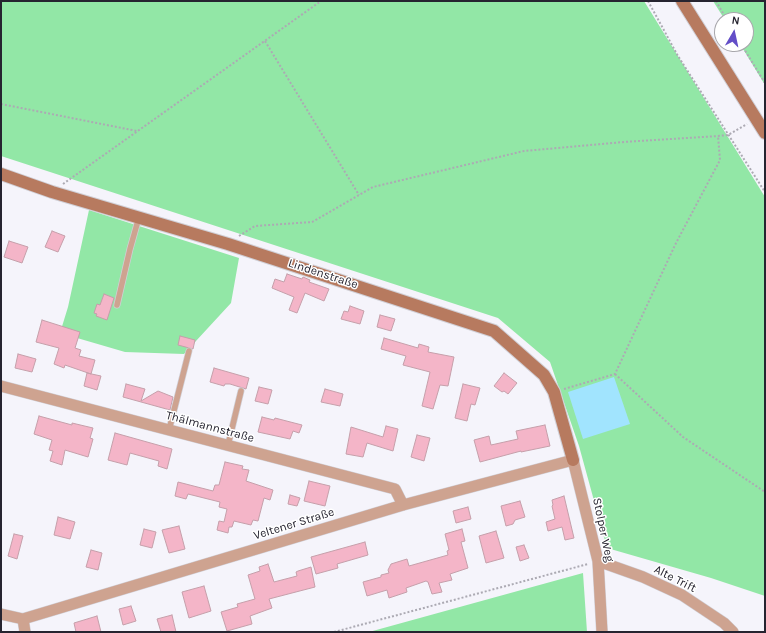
<!DOCTYPE html>
<html>
<head>
<meta charset="utf-8">
<style>
	body { margin:0 }
	#map { position:relative; width:766px; height:633px; overflow:hidden; background:#f5f4fb; font-family:Karla,sans-serif }
	canvas { display:block }
	.frame { position:absolute; inset:0; border:2px solid #262430; pointer-events:none }
	.north { position:absolute; left:714px; top:12px; width:40px; height:40px; box-sizing:border-box; background:#fff; border:1px solid #a8a7ac; border-radius:50%; rotate:9deg; font-size:11px; font-weight:700; line-height:16px; text-align:center; color:#262430 }
	.north::after { content:''; display:block; margin:auto; width:14px; height:18px; background:#634ec7; clip-path:polygon(50% 0,100% 100%,50% 72%,0 100%) }
</style>
</head>
<body>
<div id="map">
<canvas width="766" height="633"></canvas>
<div class="frame"></div>
<div class="north">N</div>
</div>
<script>
const ctx = document.querySelector('canvas').getContext('2d');
ctx.lineJoin = 'round';
function fillPath(path, color) { ctx.fillStyle = color; ctx.fill(path, 'evenodd'); }
const poly = rows => new Path2D(rows.map(r => 'M' + r).join(''));
function stroke(path, color, width, dash) { ctx.strokeStyle = color; ctx.lineWidth = width; ctx.lineCap = dash ? 'butt' : 'round'; ctx.setLineDash(dash || []); ctx.stroke(path); }
function label(font, color, halo, rows, align = 'center') {
  ctx.font = font + ' Karla,sans-serif'; ctx.lineWidth = 3; ctx.setLineDash([]); ctx.textBaseline = 'middle'; ctx.strokeStyle = halo; ctx.fillStyle = color; for (const [text, x, y, turn = 0] of rows) {
    ctx.save(); ctx.translate(x, y); ctx.rotate((+turn || 0) * Math.PI / 180); ctx.textAlign = isNaN(turn) ? turn : align; if (halo) ctx.strokeText(text, 0, 0); ctx.fillText(text, 0, 0); ctx.restore();
  }
}
fillPath(poly([
	[1,1,644,1,765,197,765,596,711,578,607,548,579,446,550,362,498,318,1,156],
	[713,1,765,1,765,85,740,44,746,44,746,20,725,20],
	[89,210,239,258,231,303,184,354,125,352,60,333,68,307],
	[583,573,587,632,369,632]
]), '#92e7a6');
fillPath(poly([
	[614,377,630,424,583,439,568,392]
]), '#a1e4fe');
const building = poly([
	[52,231,65,236,58,252,45,247,52,231],
	[9,241,28,247,22,263,4,257,9,241],
	[287,274,302,279,303,277,310,280,309,282,329,289,324,301,305,293,297,313,289,310,294,297,272,288,275,279,284,282,287,274],
	[104,294,114,298,107,320,96,316,97,314,94,313,97,304,100,305,104,294],
	[350,306,364,311,360,324,341,319,344,311,348,312,350,306],
	[380,315,395,319,391,331,377,327,380,315],
	[42,320,80,332,75,348,81,350,79,356,95,360,91,374,65,365,64,368,54,364,59,348,36,342,42,320],
	[180,336,195,340,193,349,178,345,180,336],
	[384,338,418,348,419,344,429,347,428,352,454,357,448,386,440,385,433,409,422,406,430,372,403,365,406,356,381,349,384,338],
	[18,354,36,359,32,372,15,368,18,354],
	[214,368,249,378,246,389,230,384,225,384,224,386,210,382,214,368],
	[87,373,101,376,97,390,84,386,87,373],
	[504,373,517,383,508,394,504,391,502,392,494,386,504,373],
	[126,384,145,389,141,401,158,391,173,397,170,410,123,397,126,384],
	[463,384,480,388,475,405,471,404,467,421,455,418,463,384],
	[259,387,272,390,268,404,255,401,259,387],
	[325,389,343,394,340,406,321,402,325,389],
	[39,416,72,425,72,423,93,428,90,438,93,439,88,457,65,450,62,465,50,461,53,451,49,450,52,440,34,434,39,416],
	[262,417,274,420,275,418,302,425,299,433,293,431,290,439,258,432,262,417],
	[545,425,550,446,521,452,521,451,480,462,474,440,489,436,491,445,518,439,516,431,545,425],
	[386,426,398,429,393,451,367,443,363,457,346,454,351,427,383,437,386,426],
	[115,433,172,449,167,469,158,466,159,461,130,453,127,465,108,460,115,433],
	[417,435,430,438,424,461,411,457,417,435],
	[225,462,243,466,242,469,249,470,246,481,273,490,270,500,264,498,258,521,253,520,251,525,234,521,232,527,229,527,228,533,217,530,219,521,224,522,227,509,219,507,220,502,188,494,186,499,175,496,178,482,213,491,215,485,219,485,225,462],
	[309,481,330,486,325,506,304,501,309,481],
	[290,495,300,498,297,506,288,504,290,495],
	[564,496,574,538,565,540,562,527,548,531,546,522,555,519,552,506,553,505,552,500,564,496],
	[520,501,525,517,515,520,513,524,506,526,501,506,520,501],
	[468,507,471,519,456,523,453,511,468,507],
	[58,517,75,522,70,539,54,535,58,517],
	[179,526,185,549,169,553,162,530,179,526],
	[144,529,156,532,152,548,140,545,144,529],
	[462,529,465,541,461,542,468,568,450,574,452,580,439,583,442,592,432,594,428,582,426,581,406,588,407,592,389,598,387,590,367,596,363,582,381,577,381,575,389,573,388,570,391,564,407,559,409,566,448,555,447,551,449,550,445,534,462,529],
	[496,531,504,558,486,563,479,536,496,531],
	[14,534,23,536,17,559,8,556,14,534],
	[365,542,368,555,337,564,338,568,316,574,311,557,365,542],
	[524,545,529,558,520,561,516,547,524,545],
	[91,550,102,553,98,570,86,567,91,550],
	[268,564,274,582,297,576,296,572,298,571,311,567,315,587,269,599,272,608,250,616,252,624,227,631,221,612,238,607,237,604,255,599,248,575,260,571,259,567,268,564],
	[204,586,211,611,189,618,182,592,204,586],
	[131,606,136,621,123,625,119,609,131,606],
	[172,615,176,632,161,632,157,619,172,615],
	[97,616,101,632,76,632,74,623,97,616]
]);
fillPath(building, '#f4b5c8');
stroke(building, '#c59faa', 1);
const lane = poly([
	[117,305,130,249,139,217],
	[169,430,189,351],
	[228,445,241,391]
]);
const street = poly([
	[1,386,395,489,403,505],
	[598,561,643,577,682,595,724,623,733,632],
	[1,614,23,619,403,505,573,460,598,561,602,632],
	[23,619,25,632]
]);
const secondary = poly([
	[682,1,765,133],
	[1,174,52,192,228,244,494,331,544,375,554,392,573,460]
]);
stroke(lane, '#d0cfd6', 7);
stroke(street, '#d0cfd6', 12);
stroke(secondary, '#d0cfd6', 14);
stroke(poly([
	[648,1,678,56,765,192],
	[716,1,727,20],
	[265,41,359,195],
	[741,44,765,83],
	[1,104,137,131],
	[63,184,321,1],
	[239,236,255,226,312,222,373,187,524,151,624,142,718,136,728,135,747,124],
	[615,374,683,437,765,492],
	[564,389,615,374,676,243,720,160,718,136],
	[334,632,588,564]
]), '#acaab3', 2, [2, 2]);
stroke(lane, '#cea390', 5.5);
stroke(street, '#cea390', 11);
stroke(secondary, '#b77a5f', 12);
label('12px', '#262430', '#fff', [
	["Lindenstraße",323,274,18],
	["Thälmannstraße",210,427,15],
	["Veltener Straße",294,524,-17],
	["Stolper Weg",603,530,78],
	["Alte Trift",675,579,27]
]);
</script>
</body>
</html>
